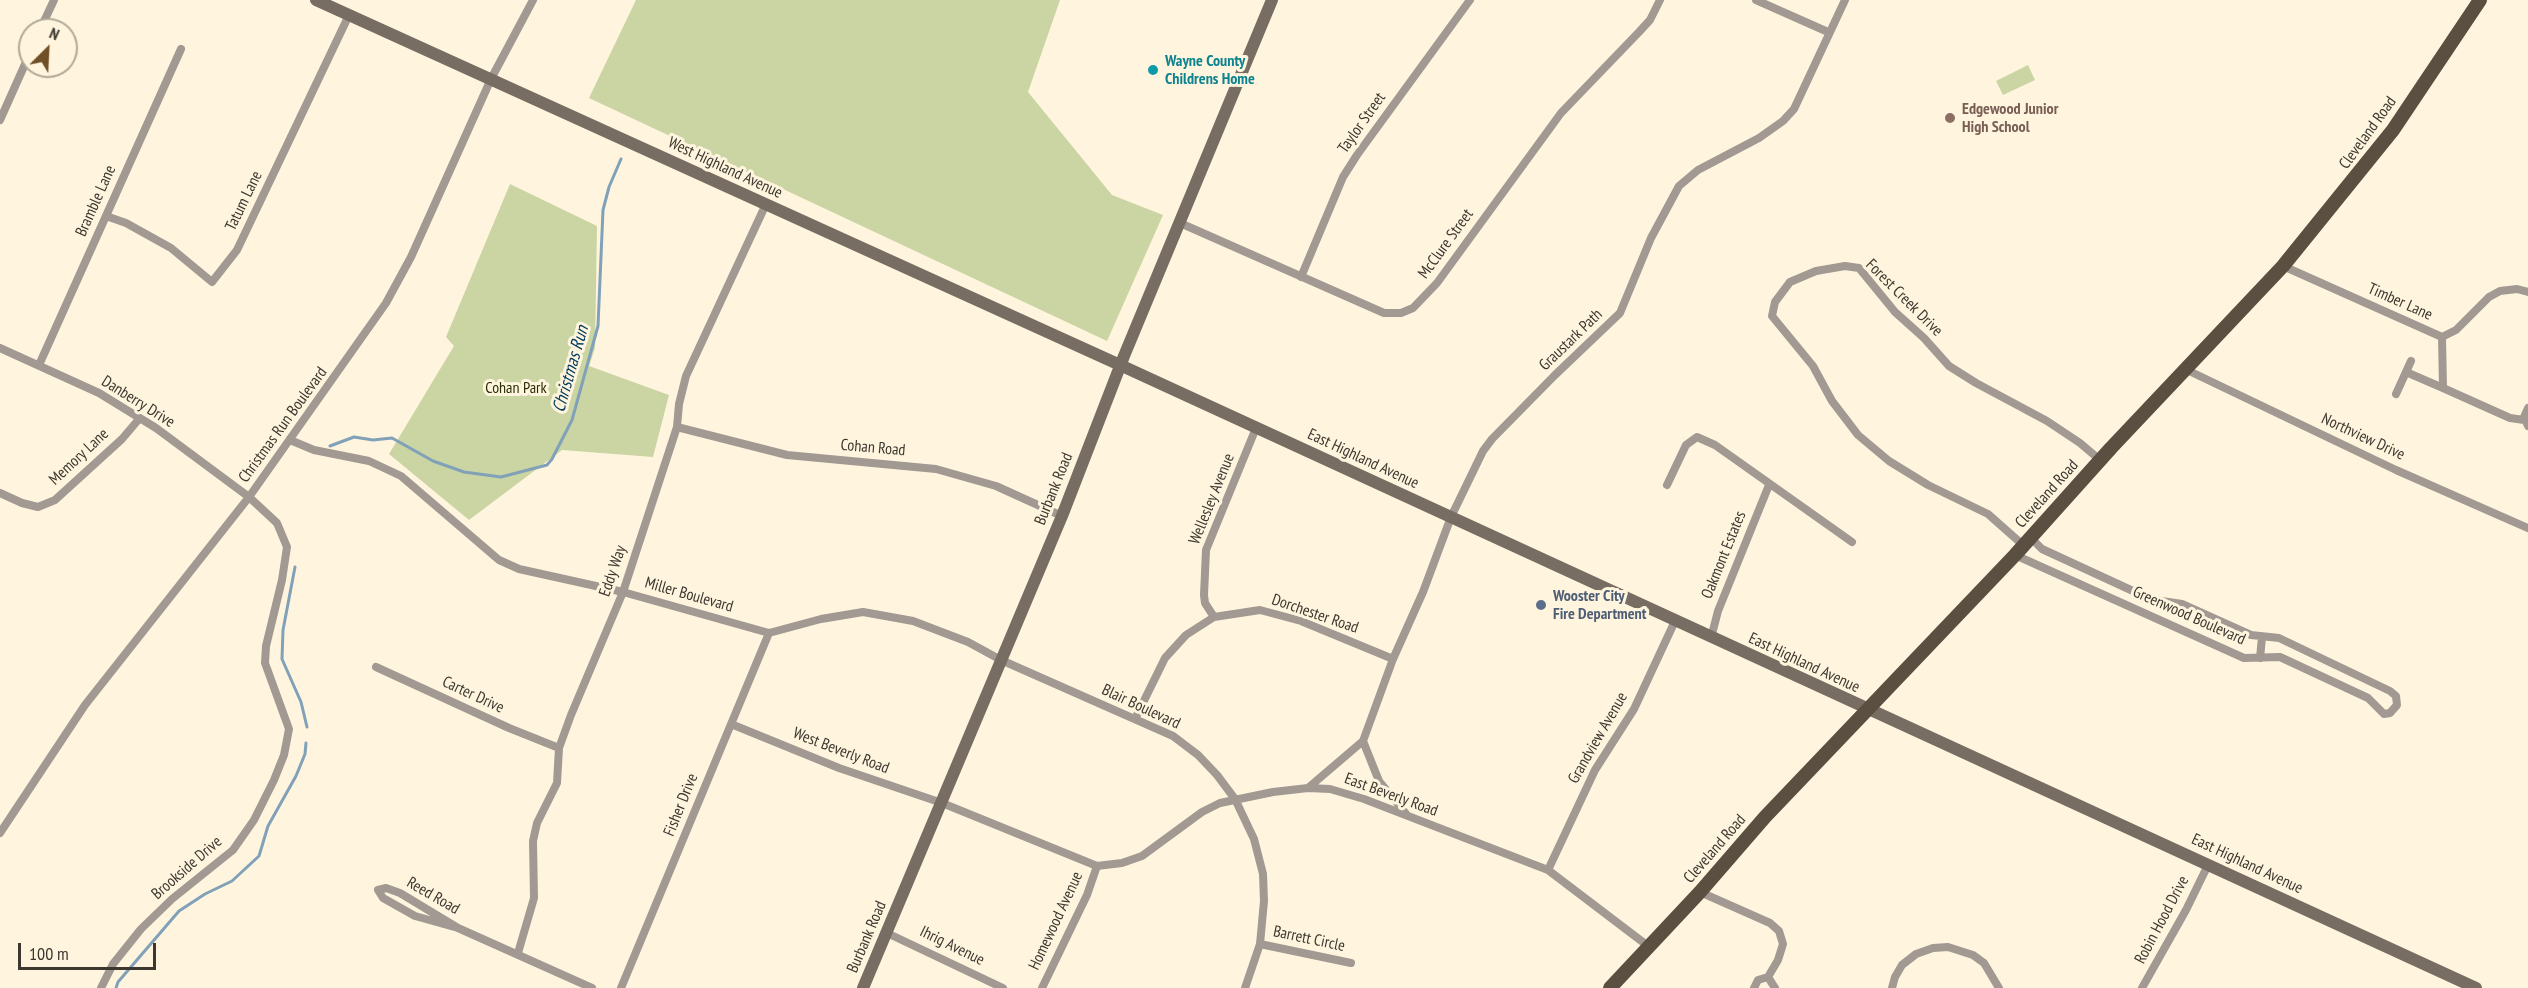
<!DOCTYPE html>
<html>
<head>
<meta charset="utf-8">
<style>
	body { margin:0 }
	#map { position:relative; width:2528px; height:988px; overflow:hidden; background:#fff5de; font-family:"PT Sans Narrow",sans-serif }
	canvas { display:block }
	.north { position:absolute; left:18px; top:18px; width:60px; height:60px; box-sizing:border-box; background:#fff5de; border:2px solid #b1a998; border-radius:50%; rotate:24deg; font-size:16px; font-weight:700; line-height:24px; text-align:center; color:#3c3830 }
	.north::after { content:''; display:block; margin:auto; width:21px; height:27px; background:#704f26; clip-path:polygon(50% 0,100% 100%,50% 72%,0 100%) }
	.scale { position:absolute; left:18px; top:943px; width:138px; height:27px; box-sizing:border-box; border:3px solid #3c3830; border-top:0; padding-left:8px; font-size:18px; line-height:21px; white-space:nowrap; color:#3c3830; -webkit-text-stroke:4px #fff5de; paint-order:stroke }
</style>
</head>
<body>
<div id="map">
<canvas width="2528" height="988"></canvas>
<div class="north">N</div>
<div class="scale">100 m</div>
</div>
<script>
const ctx = document.querySelector('canvas').getContext('2d');
ctx.lineJoin = 'round';
function fillPath(path, color) { ctx.fillStyle = color; ctx.fill(path, 'evenodd'); }
const poly = rows => new Path2D(rows.map(r => 'M' + r).join(''));
function stroke(path, color, width, dash) { ctx.strokeStyle = color; ctx.lineWidth = width; ctx.lineCap = dash ? 'butt' : 'round'; ctx.setLineDash(dash || []); ctx.stroke(path); }
function label(font, color, halo, rows, align = 'center') {
  ctx.font = font + ' "PT Sans Narrow",sans-serif'; ctx.lineWidth = 6; ctx.setLineDash([]); ctx.textBaseline = 'middle'; ctx.strokeStyle = halo; ctx.fillStyle = color; for (const [text, x, y, turn = 0] of rows) {
    ctx.save(); ctx.translate(x, y); ctx.rotate((+turn || 0) * Math.PI / 180); ctx.textAlign = isNaN(turn) ? turn : align; if (halo) ctx.strokeText(text, 0, 0); ctx.fillText(text, 0, 0); ctx.restore();
  }
}
fillPath(poly([
	[636,0,1060,0,1028,92,1112,195,1163,215,1107,341,589,98],
	[2028,65,2035,80,2003,95,1996,81],
	[510,184,597,226,595,348,589,366,669,395,653,457,562,450,469,520,389,454,454,346,446,337]
]), '#cad5a3');
stroke(poly([
	[330,446,354,437,373,440,392,438,433,461,464,472,501,477,547,465,552,459,572,420,598,326,603,210,609,187,621,159],
	[295,567,283,630,282,659,301,702,307,727],
	[116,988,118,982,179,911,205,894,232,881,259,856,268,826,296,776,305,754,306,743]
]), '#81a1b8', 3);
stroke(poly([
	[1756,0,1828,32],
	[40,30,54,0],
	[0,120,30,53],
	[106,216,126,223,171,248,212,282,237,250,349,15],
	[1180,223,1384,313,1401,313,1413,308,1437,283,1561,113,1639,32,1650,20,1660,0],
	[2283,266,2442,337,2456,330,2489,297,2500,291,2517,289,2528,292],
	[1301,277,1343,177,1357,155,1470,0],
	[2442,337,2443,388,2510,418,2524,420],
	[0,348,99,393,156,428,249,497,277,523,287,547,282,580,266,646,265,663,289,729,284,755,274,780,254,820,233,850,172,899,141,929,113,964,101,988],
	[39,365,181,49],
	[2187,370,2396,470,2528,528],
	[2406,372,2443,388],
	[2396,394,2411,361],
	[2528,408,2524,417,2528,426],
	[677,427,787,455,936,469,996,486,1062,516],
	[290,440,314,450,369,461,401,476,499,560,519,569,623,592,769,633,821,619,863,612,913,621,968,642,1001,660,1173,736,1198,755,1217,775,1235,799,1254,839,1263,874,1264,901,1260,944,1245,988],
	[1667,485,1686,445,1697,437,1715,445,1852,542],
	[0,493,22,503,38,507,55,500,122,439,139,419],
	[2023,545,1988,514,1928,485,1889,461,1858,435,1832,401,1813,366,1772,316,1775,302,1790,282,1816,271,1845,266,1859,268,1895,312,1924,338,1949,366,1976,383,2047,421,2080,443,2100,460],
	[2015,555,2244,658,2280,657,2368,698,2384,714,2390,713,2397,705,2396,696,2390,691,2279,638,2251,635,2182,604,2155,600,2133,591,2042,549,2030,537],
	[1214,617,1205,603,1204,595,1206,550,1256,428],
	[1711,638,1718,611,1769,485],
	[2260,658,2262,637],
	[376,667,509,728,559,748],
	[1135,719,1165,658,1186,635,1214,617,1260,610,1301,621,1393,659],
	[731,724,839,768,942,803,1097,866,1122,863,1142,856,1202,812,1220,803,1273,792,1308,788,1330,789,1364,799,1548,870,1648,946],
	[1308,788,1363,741],
	[1407,815,1379,781,1363,741,1393,659,1423,592,1451,517,1483,451,1492,439,1555,375,1620,313,1651,238,1679,186,1698,170,1759,138,1783,121,1794,109,1845,0],
	[0,833,85,705,249,497,386,303,411,257,491,79,533,0],
	[1548,870,1595,770,1634,709,1675,621],
	[1700,892,1770,923,1779,931,1783,944,1778,960,1768,977,1758,980,1754,988],
	[458,928,400,893,386,888,378,890,383,898,415,916,458,928,592,988],
	[887,933,1003,988],
	[1260,944,1351,963],
	[518,953,534,898,533,841,537,823,557,783,559,748,571,715,623,592,677,427,679,404,686,376,766,204],
	[1768,977,1775,988],
	[621,988,769,633],
	[1042,988,1087,895,1097,866],
	[1892,988,1895,977,1902,965,1916,954,1933,948,1948,947,1973,955,1984,963,1999,988],
	[2142,988,2186,910,2208,865]
]), '#a19992', 8);
stroke(poly([
	[316,0,1120,365,2476,988],
	[863,988,1062,516,1124,356,1272,0]
]), '#786d62', 12);
stroke(poly([
	[1610,988,1700,892,1765,817,2015,555,2111,448,2283,266,2393,130,2480,0]
]), '#5b4f42', 14);
for (const [x, y, r, color] of [
	[1153,70,6,"#0f9aa8"],
	[1950,118,6,"#8d6e63"],
	[1541,605,6,"#5c6f8a"]
]) { const dot = new Path2D(); dot.arc(x, y, r, 0, 2 * Math.PI); ctx.fillStyle = color; ctx.fill(dot); stroke(dot, '#fff5de', 2); }
label('bold 16px', '#0d838f', '#fff5de', [
	["Wayne County",1165,61],
	["Childrens Home",1165,79]
], 'left');
label('bold 16px', '#785e54', '#fff5de', [
	["Edgewood Junior",1962,109],
	["High School",1962,127]
], 'left');
label('16px', '#3c3830', '#fff5de', [
	["Taylor Street",1362,123,-55],
	["Cleveland Road",2368,133,-54],
	["West Highland Avenue",725,168,25],
	["Bramble Lane",96,201,-66],
	["Tatum Lane",244,201,-64],
	["McClure Street",1446,244,-54],
	["Forest Creek Drive",1904,298,45],
	["Timber Lane",2400,302,24],
	["Graustark Path",1571,340,-44],
	["Danberry Drive",138,402,32],
	["Christmas Run Boulevard",283,425,-54],
	["Northview Drive",2363,437,25],
	["Cohan Road",873,448,5],
	["Memory Lane",79,457,-43],
	["East Highland Avenue",1363,459,25],
	["Burbank Road",1054,489,-68],
	["Cleveland Road",2047,494,-48],
	["Wellesley Avenue",1212,499,-68],
	["Oakmont Estates",1724,555,-68],
	["Eddy Way",613,571,-71],
	["Miller Boulevard",689,595,16],
	["Dorchester Road",1315,614,19],
	["Greenwood Boulevard",2189,616,24],
	["East Highland Avenue",1804,663,25],
	["Carter Drive",473,695,25],
	["Blair Boulevard",1141,707,25],
	["Grandview Avenue",1598,738,-60],
	["West Beverly Road",841,751,21],
	["East Beverly Road",1391,795,20],
	["Fisher Drive",681,805,-68],
	["Cleveland Road",1715,849,-49],
	["East Highland Avenue",2247,864,25],
	["Brookside Drive",187,868,-41],
	["Reed Road",433,896,30],
	["Robin Hood Drive",2162,920,-62],
	["Homewood Avenue",1056,921,-65],
	["Burbank Road",867,937,-67],
	["Barrett Circle",1309,939,12],
	["Ihrig Avenue",952,946,26]
]);
label('16px', '#272d04', '#fff5de', [
	["Cohan Park",516,388]
]);
label('bold 16px', '#4e5e75', '#fff5de', [
	["Wooster City",1553,596],
	["Fire Department",1553,614]
], 'left');
label('italic 18px', '#003b5d', '#fff5de', [
	["Christmas Run",571,369,-74]
]);
</script>
</body>
</html>
